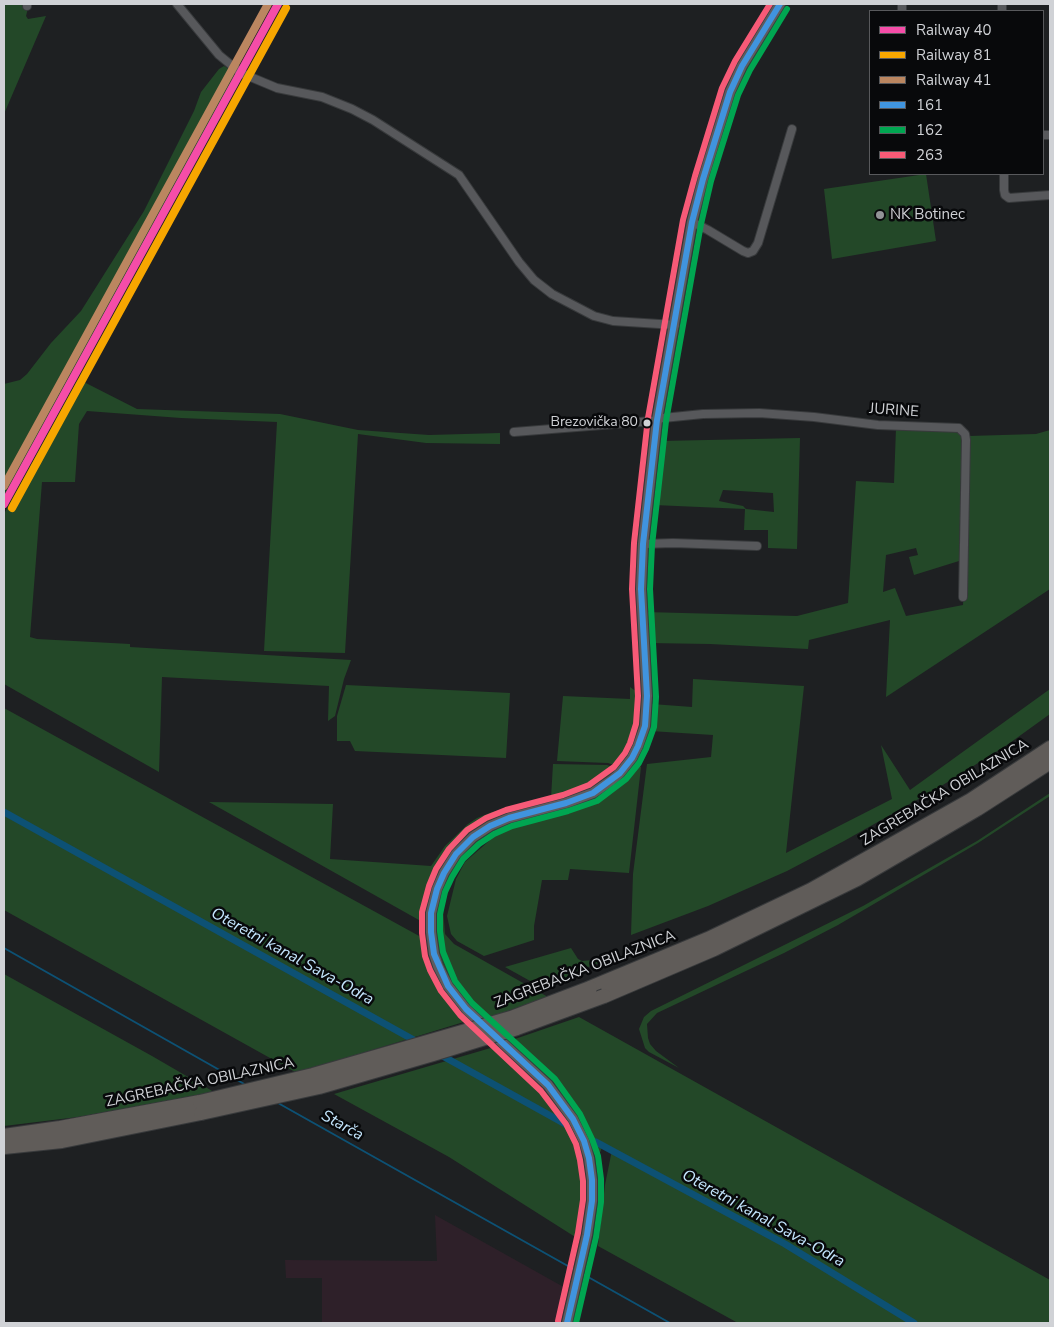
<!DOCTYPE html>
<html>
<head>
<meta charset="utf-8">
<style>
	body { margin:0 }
	#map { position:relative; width:1054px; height:1327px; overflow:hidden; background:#1e2022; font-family:"Nunito Sans",sans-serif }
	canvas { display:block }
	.frame { position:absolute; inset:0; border:5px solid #d0d2d6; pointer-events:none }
	.legend { position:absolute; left:869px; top:10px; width:175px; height:165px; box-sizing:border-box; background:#08090b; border:1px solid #58595c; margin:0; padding:6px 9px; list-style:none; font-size:15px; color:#d0d2d6 }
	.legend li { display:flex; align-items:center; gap:10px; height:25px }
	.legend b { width:25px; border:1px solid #58595c }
</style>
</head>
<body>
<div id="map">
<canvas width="1054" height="1327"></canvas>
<div class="frame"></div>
<ul class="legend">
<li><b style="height:6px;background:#f54da8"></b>Railway 40</li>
<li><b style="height:6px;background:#f7a600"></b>Railway 81</li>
<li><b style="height:6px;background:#bb8660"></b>Railway 41</li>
<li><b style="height:6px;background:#4094de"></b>161</li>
<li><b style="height:6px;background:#00a651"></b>162</li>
<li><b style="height:6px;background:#f75a77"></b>263</li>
</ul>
</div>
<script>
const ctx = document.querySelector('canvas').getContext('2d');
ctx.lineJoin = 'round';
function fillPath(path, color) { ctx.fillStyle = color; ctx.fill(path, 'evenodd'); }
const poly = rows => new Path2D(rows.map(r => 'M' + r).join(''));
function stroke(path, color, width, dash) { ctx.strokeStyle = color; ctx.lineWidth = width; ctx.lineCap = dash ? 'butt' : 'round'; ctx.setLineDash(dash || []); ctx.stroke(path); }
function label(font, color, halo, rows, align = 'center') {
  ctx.font = font + ' "Nunito Sans",sans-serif'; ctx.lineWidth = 5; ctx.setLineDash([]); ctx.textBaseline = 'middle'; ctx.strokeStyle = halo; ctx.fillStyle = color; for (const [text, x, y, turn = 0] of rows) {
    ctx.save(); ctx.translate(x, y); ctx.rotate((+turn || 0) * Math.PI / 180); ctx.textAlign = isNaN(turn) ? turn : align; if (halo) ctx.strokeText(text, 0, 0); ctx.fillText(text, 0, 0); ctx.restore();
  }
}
fillPath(poly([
	[435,1215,569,1290,559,1323,322,1323,322,1278,286,1278,285,1260,437,1261]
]), '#2e2029');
fillPath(poly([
	[4,4,25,4,28,8,26,16,28,19,46,16,4,114],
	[224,66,237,73,4,499,4,384,20,380,27,374,51,343,81,311,144,211,194,111,201,92,219,69],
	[926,174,936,241,832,259,824,189],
	[78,379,137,409,280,414,358,430,429,435,500,433,500,444,426,443,358,434,345,653,264,651,277,422,181,418,87,411,79,424,75,482,42,482,30,637,37,639,130,644,130,647,351,660,344,679,335,716,328,721,329,686,162,677,159,772,4,684,4,514],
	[896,428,955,429,962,435,959,561,914,575,909,557,918,555,916,548,886,555,883,592,895,588,906,616,963,605,969,436,1036,434,1050,430,1050,589,886,697,890,620,809,640,808,649,710,644,648,643,645,612,797,616,848,603,856,481,894,483],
	[800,438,797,549,768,548,768,530,744,530,745,509,654,505,661,441],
	[723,490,773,493,774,512,746,509,743,506,719,501],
	[693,679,804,686,786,853,892,799,881,745,910,790,1050,689,1050,714,1007,745,938,788,844,841,787,871,708,906,631,935,633,874,647,764,711,757,713,735,650,731,652,704,692,707],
	[346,685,510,693,506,758,355,751,350,741,337,741,337,716],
	[630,687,640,694,643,699,642,722,630,754,619,767,608,763,557,761,563,696,630,699],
	[4,708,421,937,426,960,435,981,449,1003,467,1021,297,1073,4,910],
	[553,764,607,765,618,769,595,787,565,799,513,812,464,840,426,924,209,802,333,804,330,859,431,866,445,846,468,824,477,818,492,812,551,798],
	[637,764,641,767,629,873,570,869,568,880,542,880,534,926,534,940,484,956,457,941,451,934,447,916,456,879,465,862,489,841,494,832,499,827,511,821,597,796,610,787],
	[1050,793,1050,796,978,843,838,925,784,953,657,1013,647,1024,648,1038,650,1044,656,1051,679,1068,649,1052,645,1048,639,1029,644,1017,651,1011,863,906,977,841],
	[485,835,462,858,452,877,443,909,445,934,454,944,548,997,488,1018,451,983,438,952,435,930,436,913,442,887,447,876,459,858,478,839],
	[571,948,578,959,582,961,603,959,602,962,574,972,572,976,544,983,541,987,505,967],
	[4,974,152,1056,214,1092,78,1117,4,1126],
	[579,1017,1050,1280,1050,1323,738,1323,598,1246,605,1185,612,1150,603,1145,599,1155,585,1121,566,1090,512,1040],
	[494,1047,517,1065,548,1095,564,1114,577,1137,583,1157,587,1190,580,1240,449,1157,334,1094]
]), '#234828');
stroke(poly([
	[4,948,246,1085],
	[278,1103,575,1270],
	[581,1273,670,1323]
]), '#0d5174', 2);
stroke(poly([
	[4,812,421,1044],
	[439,1054,567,1125],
	[596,1142,785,1244,914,1323]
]), '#0d5174', 7);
const minor = poly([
	[177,4,219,55,241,73,277,88,322,97,352,109,373,120,459,175,519,262,534,280,552,294,594,316,613,321,675,325],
	[902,4,902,11],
	[1002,4,1002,11],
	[27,6,27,4],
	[1043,135,1050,135],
	[1004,174,1004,190,1005,195,1009,198,1050,195],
	[692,222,708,230,743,251,748,253,753,251,758,243,792,129],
	[514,432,652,421,663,418,703,414,759,413,814,417,878,425,959,428,965,434,966,440,963,597],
	[643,544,673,543,757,546]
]);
const secondary = poly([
	[567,1323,587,1235,592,1201,592,1180,589,1158,584,1141,573,1119,548,1085,466,1009,448,986,438,966,434,954,431,932,431,913,437,889,444,873,456,854,473,837,490,826,509,818,566,803,593,793,612,780,620,773,632,758,638,746,645,726,647,696,641,589,643,544,657,420,692,222,703,179,730,92,742,66,780,4]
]);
const motorway = poly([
	[590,988,708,939,811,890,971,800,1050,748],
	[604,996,714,949,857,879,977,809,1050,762],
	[4,1136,60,1128,200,1102],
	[4,1147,62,1141,201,1113]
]);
stroke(minor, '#383a3c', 10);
stroke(secondary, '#383a3c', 12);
stroke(motorway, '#383a3c', 16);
stroke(minor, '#57585b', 8);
stroke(secondary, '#5e5c5e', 10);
stroke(motorway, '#605c59', 14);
const motorwayBridge = poly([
	[200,1102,313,1075,511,1018,590,988],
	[201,1113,319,1087,433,1054,517,1028,604,996]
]);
stroke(motorwayBridge, '#383a3c', 16, []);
stroke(motorwayBridge, '#605c59', 14);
stroke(poly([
	[567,1323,587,1235,592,1201,592,1180,589,1158,584,1141,573,1119,548,1085,466,1009,448,986,434,954,431,932,431,913,437,889,444,873,456,854,473,837,490,826,509,818,566,803,593,793,620,773,632,758,638,746,645,726,647,696,641,589,643,544,657,420,692,222,703,179,730,92,742,66,780,4]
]), '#4094de', 6);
stroke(poly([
	[576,1323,596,1237,601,1202,601,1179,598,1156,592,1139,580,1114,555,1079,472,1003,455,981,443,952,440,931,440,914,445,892,452,877,463,859,479,844,494,834,512,826,568,811,597,801,626,779,639,763,646,749,654,727,656,697,650,589,652,545,666,421,701,224,711,181,738,95,750,70,787,9]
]), '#00a651', 6);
stroke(poly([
	[558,1321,578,1233,583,1200,583,1181,580,1160,576,1144,566,1124,541,1091,460,1015,441,991,430,970,425,956,422,933,422,912,429,886,436,869,449,849,467,830,486,818,506,810,563,795,589,785,614,767,625,753,630,743,636,724,638,696,632,589,634,543,648,418,683,220,695,176,722,88,735,61,770,4]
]), '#f75a77', 6);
stroke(poly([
	[4,504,278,4]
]), '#f54da8', 8);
stroke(poly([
	[12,508,286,8]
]), '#f7a600', 8);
stroke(poly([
	[4,486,268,4]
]), '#bb8660', 8);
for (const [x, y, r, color] of [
	[880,215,5,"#929497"],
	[647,423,4.5,"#d0d2d6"]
]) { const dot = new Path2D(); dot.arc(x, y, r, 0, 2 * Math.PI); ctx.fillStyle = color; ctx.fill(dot); stroke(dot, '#08090b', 2); }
label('14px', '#d0d2d6', '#08090b', [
	["Brezovička 80",638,423]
], 'right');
label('15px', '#d0d2d6', '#08090b', [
	["NK Botinec",890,215]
], 'left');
label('15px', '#d0d2d6', '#08090b', [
	["JURINE",894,411,4],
	["ZAGREBAČKA OBILAZNICA",945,793,-31],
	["ZAGREBAČKA OBILAZNICA",585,970,-21],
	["ZAGREBAČKA OBILAZNICA",200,1083,-12]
]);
label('italic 16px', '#c4e6fe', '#08090b', [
	["Oteretni kanal Sava-Odra",292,957,29],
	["Starča",342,1126,29],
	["Oteretni kanal Sava-Odra",763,1219,29]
]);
</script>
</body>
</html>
